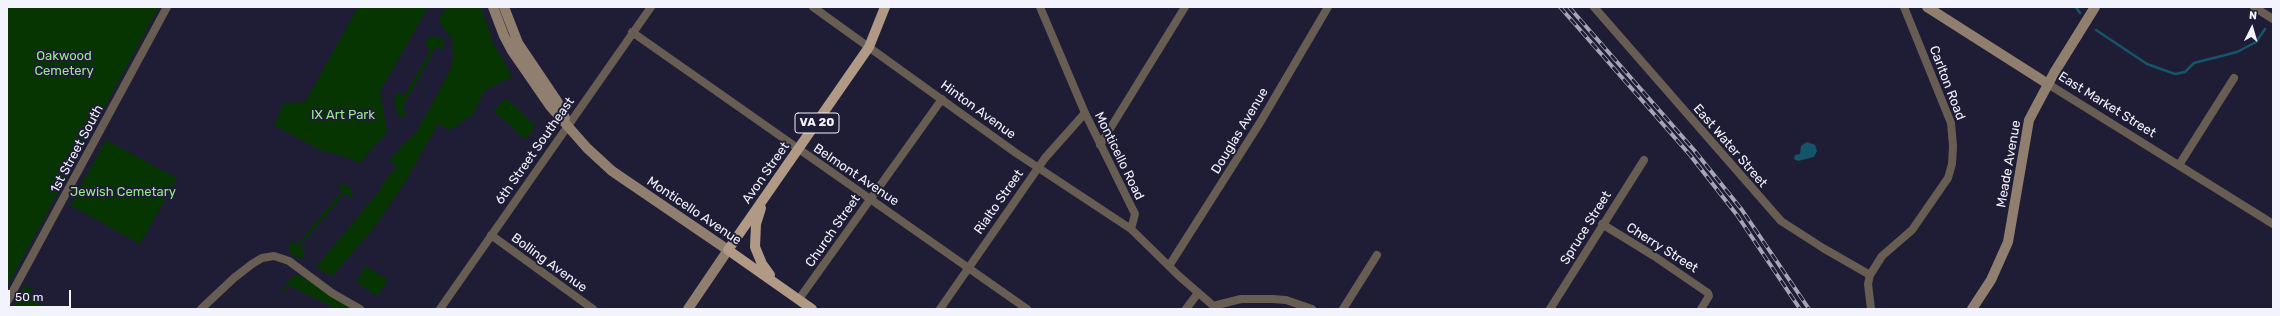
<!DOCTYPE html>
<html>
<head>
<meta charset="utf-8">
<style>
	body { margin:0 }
	#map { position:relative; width:2280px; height:316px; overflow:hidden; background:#1f1d36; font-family:Rubik,sans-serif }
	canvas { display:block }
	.frame { position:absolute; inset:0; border:8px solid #f3f3fd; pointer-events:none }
	.north { position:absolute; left:2232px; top:8px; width:40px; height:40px; -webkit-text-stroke:3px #1f1d36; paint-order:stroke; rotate:5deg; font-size:11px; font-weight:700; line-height:16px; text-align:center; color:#f3f3fd }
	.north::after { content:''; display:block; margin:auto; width:14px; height:18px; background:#f3f3fd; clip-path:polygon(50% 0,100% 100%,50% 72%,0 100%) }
	.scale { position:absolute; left:8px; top:290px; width:63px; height:18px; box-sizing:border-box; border:2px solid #f3f3fd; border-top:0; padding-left:5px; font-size:12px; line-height:14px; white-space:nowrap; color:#f3f3fd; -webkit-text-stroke:3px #1f1d36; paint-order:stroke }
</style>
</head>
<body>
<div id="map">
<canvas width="2280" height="316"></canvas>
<div class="frame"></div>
<div class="north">N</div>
<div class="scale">50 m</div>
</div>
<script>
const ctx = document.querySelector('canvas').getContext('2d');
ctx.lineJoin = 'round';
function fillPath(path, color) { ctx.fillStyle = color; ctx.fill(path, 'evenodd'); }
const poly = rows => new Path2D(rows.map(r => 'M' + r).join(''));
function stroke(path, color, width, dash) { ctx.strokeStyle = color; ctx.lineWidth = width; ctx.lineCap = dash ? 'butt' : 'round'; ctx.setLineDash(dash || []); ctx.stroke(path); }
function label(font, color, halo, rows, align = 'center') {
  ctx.font = font + ' Rubik,sans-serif'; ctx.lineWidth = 4; ctx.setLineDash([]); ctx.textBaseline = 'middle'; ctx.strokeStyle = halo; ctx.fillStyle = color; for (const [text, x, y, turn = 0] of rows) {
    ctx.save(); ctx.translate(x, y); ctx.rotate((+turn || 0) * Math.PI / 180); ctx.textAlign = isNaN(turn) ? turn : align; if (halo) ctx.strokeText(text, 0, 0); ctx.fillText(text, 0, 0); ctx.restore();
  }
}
fillPath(poly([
	[7,7,159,7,7,287],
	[358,7,428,7,380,91,387,132,359,163,340,155,322,151,274,125,284,103,305,102],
	[447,7,481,7,493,43,512,76,484,91,473,114,450,130,438,124,403,185,372,230,332,276,316,267,381,189,382,184,397,166,389,160,417,131,450,70,455,49,452,52,453,40,439,22,440,16],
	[434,36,443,39,444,49,440,49,437,45,403,106,406,116,401,117,398,114,394,101,396,93,400,93,403,98,430,51,425,43,428,38],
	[506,98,536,126,525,139,494,111],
	[106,140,177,178,140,244,70,205],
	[343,184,351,189,353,196,350,197,345,193,299,247,304,251,304,256,301,258,296,257,289,252,289,243,291,241,297,245,342,191,338,185],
	[366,266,388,280,377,296,356,282],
	[297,275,299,275,354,309,337,309,288,285,284,293,281,292,293,276],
	[25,285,33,290,30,296,46,309,12,309]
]), '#073501');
fillPath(poly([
	[1807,142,1815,145,1817,151,1814,157,1798,161,1794,159,1795,155,1800,154,1801,146]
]), '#15556a');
stroke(poly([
	[2076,7,2080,13],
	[2096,30,2147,64,2175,74,2185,72,2194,63,2237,52,2256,42,2265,29]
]), '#15556a', 2.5);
stroke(poly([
	[813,7,1016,153,1131,229,1179,276,1217,309],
	[1040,7,1085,113,1135,214,1131,229],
	[1594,7,1781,221,1823,248,1870,275],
	[2254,7,2273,19],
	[632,32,1027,309],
	[2048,84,2273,224],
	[1100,145,1185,7],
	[2179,165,2234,78],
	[1602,224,1654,256,1708,293,1709,296,1701,309],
	[491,235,593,309],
	[1169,266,1261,121,1328,7],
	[799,299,942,99],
	[7,302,167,7],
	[1213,306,1241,299,1272,299,1286,300,1312,309],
	[201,309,234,278,252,264,262,258,274,256,289,261,332,293,360,309],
	[440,309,651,7],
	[940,309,1045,158,1085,113],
	[1186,309,1198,293],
	[1343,309,1377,255],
	[1550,309,1644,160],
	[1871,309,1868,284,1870,275,1882,256,1912,230,1948,178,1952,164,1953,146,1951,123,1904,7]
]), '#685d53', 8);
stroke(poly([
	[493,7,504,36,512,51,550,106,587,148,612,171,728,250,688,309],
	[504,7,518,43,557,101,565,118],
	[1927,7,2048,84],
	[1972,309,1991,280,2008,242,2029,120,2054,73,2095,7]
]), '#907f6f', 10);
stroke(poly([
	[761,208,756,224,755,247,762,264,770,275],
	[812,309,728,250,869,47,885,7]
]), '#b09a85', 10);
const rail = poly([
	[1560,7,1690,155,1737,215,1800,309],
	[1569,7,1694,150,1742,210,1809,309]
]);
stroke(rail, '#a6a5b5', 4);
stroke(rail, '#1f1d36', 2.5, [8]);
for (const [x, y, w] of [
	[817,123,44]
]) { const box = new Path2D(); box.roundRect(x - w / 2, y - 10, w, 20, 3); ctx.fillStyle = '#1f1d36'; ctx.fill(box); stroke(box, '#f3f3fd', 1); }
label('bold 12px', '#f3f3fd', null, [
	["VA 20",817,123]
]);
label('13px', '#99e98c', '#1f1d36', [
	["Oakwood",64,56],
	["Cemetery",64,71],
	["IX Art Park",343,115],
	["Jewish Cemetary",123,192]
]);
label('13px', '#f3f3fd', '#1f1d36', [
	["Carlton Road",1947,83,69],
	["East Market Street",2107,105,32],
	["Hinton Avenue",978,110,36],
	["Douglas Avenue",1240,131,-59],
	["East Water Street",1730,146,49],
	["1st Street South",77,149,-62],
	["6th Street Southeast",535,151,-55],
	["Monticello Road",1119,156,64],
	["Meade Avenue",2009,164,-80],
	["Avon Street",766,173,-55],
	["Belmont Avenue",856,175,34],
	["Rialto Street",999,202,-55],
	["Monticello Avenue",694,211,34],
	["Spruce Street",1586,228,-58],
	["Church Street",833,231,-55],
	["Cherry Street",1662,248,32],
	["Bolling Avenue",549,263,36]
]);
</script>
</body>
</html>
